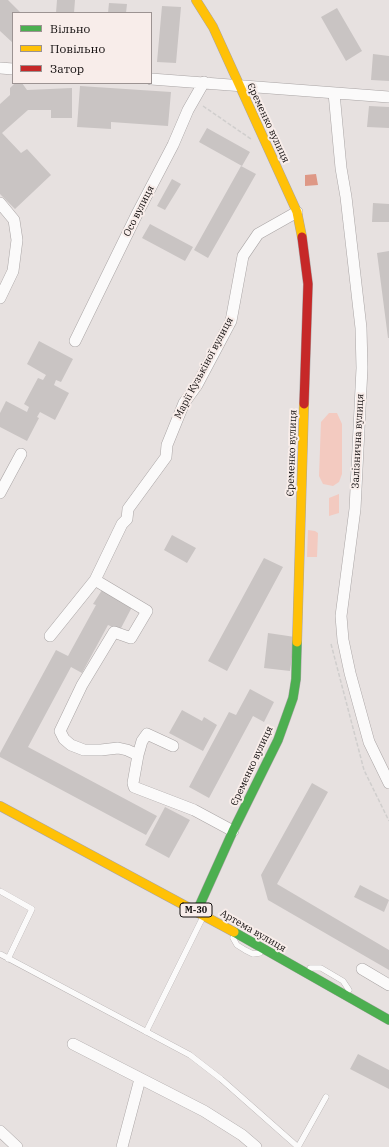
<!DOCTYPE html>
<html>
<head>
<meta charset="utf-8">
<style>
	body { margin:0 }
	#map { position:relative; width:389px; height:1147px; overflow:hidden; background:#e7e1e0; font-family:"IBM Plex Serif",serif }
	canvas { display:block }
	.legend { position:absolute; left:12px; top:12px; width:140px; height:72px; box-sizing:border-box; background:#f8edea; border:1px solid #9c9392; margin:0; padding:5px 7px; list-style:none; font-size:12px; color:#110d0d }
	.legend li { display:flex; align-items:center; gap:8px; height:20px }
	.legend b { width:20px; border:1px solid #9c9392 }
</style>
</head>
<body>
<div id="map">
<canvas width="389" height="1147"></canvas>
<ul class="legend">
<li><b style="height:5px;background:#4caf50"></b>Вільно</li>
<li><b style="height:5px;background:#ffc107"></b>Повільно</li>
<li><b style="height:5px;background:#c62828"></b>Затор</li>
</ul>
</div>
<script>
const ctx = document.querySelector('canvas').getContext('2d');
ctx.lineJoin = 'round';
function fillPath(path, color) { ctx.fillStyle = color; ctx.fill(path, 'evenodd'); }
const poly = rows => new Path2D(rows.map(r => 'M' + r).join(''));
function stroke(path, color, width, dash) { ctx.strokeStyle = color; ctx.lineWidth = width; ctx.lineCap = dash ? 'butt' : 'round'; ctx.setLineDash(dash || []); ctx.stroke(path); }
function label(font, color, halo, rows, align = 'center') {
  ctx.font = font + ' "IBM Plex Serif",serif'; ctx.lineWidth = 4; ctx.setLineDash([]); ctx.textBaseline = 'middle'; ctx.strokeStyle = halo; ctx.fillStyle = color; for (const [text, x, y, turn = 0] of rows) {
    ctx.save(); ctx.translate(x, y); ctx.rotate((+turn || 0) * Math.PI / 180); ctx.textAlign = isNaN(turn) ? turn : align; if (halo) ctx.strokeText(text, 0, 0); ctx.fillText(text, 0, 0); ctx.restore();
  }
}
fillPath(poly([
	[329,413,337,413,342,424,342,474,339,482,333,486,323,484,319,476,321,422],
	[339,494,339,513,329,516,329,498],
	[308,530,315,531,318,533,317,557,307,557]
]), '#f3cac0');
fillPath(poly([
	[316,174,318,185,305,186,305,175]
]), '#de9886');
fillPath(poly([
	[0,0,8,0,21,13,13,13,13,43,0,31],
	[57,0,75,0,74,13,56,13],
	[109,3,127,4,126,13,108,13],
	[162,6,181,7,176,63,157,62],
	[337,8,362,51,346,61,321,17],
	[373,54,389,56,389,81,371,80],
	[15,83,22,83,27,90,72,88,72,118,51,118,51,110,28,110,2,133,21,153,27,149,51,175,15,209,0,194,0,104,10,95,10,88],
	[80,86,171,92,168,126,111,122,111,129,77,127],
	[369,106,389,107,389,128,367,127],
	[207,128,250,152,242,166,199,142],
	[241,166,256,174,208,258,194,250],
	[172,179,181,184,165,210,157,206],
	[373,203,389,204,389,222,372,222],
	[150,224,193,247,185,261,142,238],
	[389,251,389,338,388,338,377,253],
	[39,341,73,359,61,382,56,380,54,385,69,393,55,420,40,412,37,417,39,418,27,441,0,427,0,413,6,401,27,412,29,407,24,404,38,378,43,380,46,375,27,364],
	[172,535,196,548,187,563,164,550],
	[264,558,283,567,227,671,208,661],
	[102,590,132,607,120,630,108,625,82,673,71,667,28,747,157,816,146,835,0,757,0,753,56,650,68,656,96,605,93,604],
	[268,633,295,637,290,671,264,668],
	[250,689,274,702,264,722,253,716,209,798,189,787,229,712,236,715],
	[182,710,202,721,204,717,217,725,203,751,169,733],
	[312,783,328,792,277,884,389,950,389,970,268,900,261,875],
	[165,807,190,820,169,858,145,845],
	[360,885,389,900,384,912,354,897],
	[358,1054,389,1070,389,1089,350,1069]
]), '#c9c4c3');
const lane = poly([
	[0,891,32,909,8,959],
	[233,938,237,945,245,950,253,954,260,953],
	[0,954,190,1055,221,1079,298,1147],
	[310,968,321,968,343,981,349,990],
	[146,1032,203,917],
	[298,1147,326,1097]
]);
const street = poly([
	[0,68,13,69],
	[151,79,389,97],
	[334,93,341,168,346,197,361,328,362,368,355,509,341,616,343,640,350,673,369,742,389,783],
	[0,203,14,220,17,240,13,271,0,298],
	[75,341,138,212,173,145,188,110,204,82],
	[0,493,21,454],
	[95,580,147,611,131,638,114,632,82,685,60,731,64,739,71,745,84,750,101,750,118,748,127,750,138,755,142,741,147,734,173,746],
	[50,636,95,580,122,524,127,519,128,509,166,457,167,445,184,403,197,385,231,321,243,256,258,234,297,212],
	[138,755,133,783,134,787,194,810,233,831],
	[362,969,389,985],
	[73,1044,204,1111,242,1135,256,1147],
	[0,1131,17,1147],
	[122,1147,140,1079]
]);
const fast = poly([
	[197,911,233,831,278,740,293,698,296,679,297,642],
	[234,932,389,1020]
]);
const slow = poly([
	[196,0,213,27,297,212,302,237],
	[297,642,304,404],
	[0,806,234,932]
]);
const jam = poly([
	[302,237,308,284,304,404]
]);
stroke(lane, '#a9a4a4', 6);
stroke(street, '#a9a4a4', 12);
stroke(fast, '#a9a4a4', 10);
stroke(slow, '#a9a4a4', 10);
stroke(jam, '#a9a4a4', 10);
stroke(poly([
	[203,106,251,139],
	[331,644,364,770,389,821]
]), '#d0cecd', 1.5, [4, 2]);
stroke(lane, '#fbfafa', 5.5);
stroke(street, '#fbfafa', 11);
stroke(fast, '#4caf50', 9);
stroke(slow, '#ffc107', 9);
stroke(jam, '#c62828', 9);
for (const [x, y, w] of [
	[196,910,32]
]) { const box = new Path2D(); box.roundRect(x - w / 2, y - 7, w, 14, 3); ctx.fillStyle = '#f8edea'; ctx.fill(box); stroke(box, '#110d0d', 1); }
label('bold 9px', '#110d0d', null, [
	["М-30",196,910]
]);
label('10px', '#110d0d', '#f8edea', [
	["Єременко вулиця",268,123,65],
	["Осо вулиця",139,211,-63],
	["Марії Кузькіної вулиця",204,368,-62],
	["Залізнична вулиця",358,441,-87],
	["Єременко вулиця",292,453,-88],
	["Єременко вулиця",252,766,-65],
	["Артема вулиця",253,931,30]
]);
</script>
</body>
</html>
